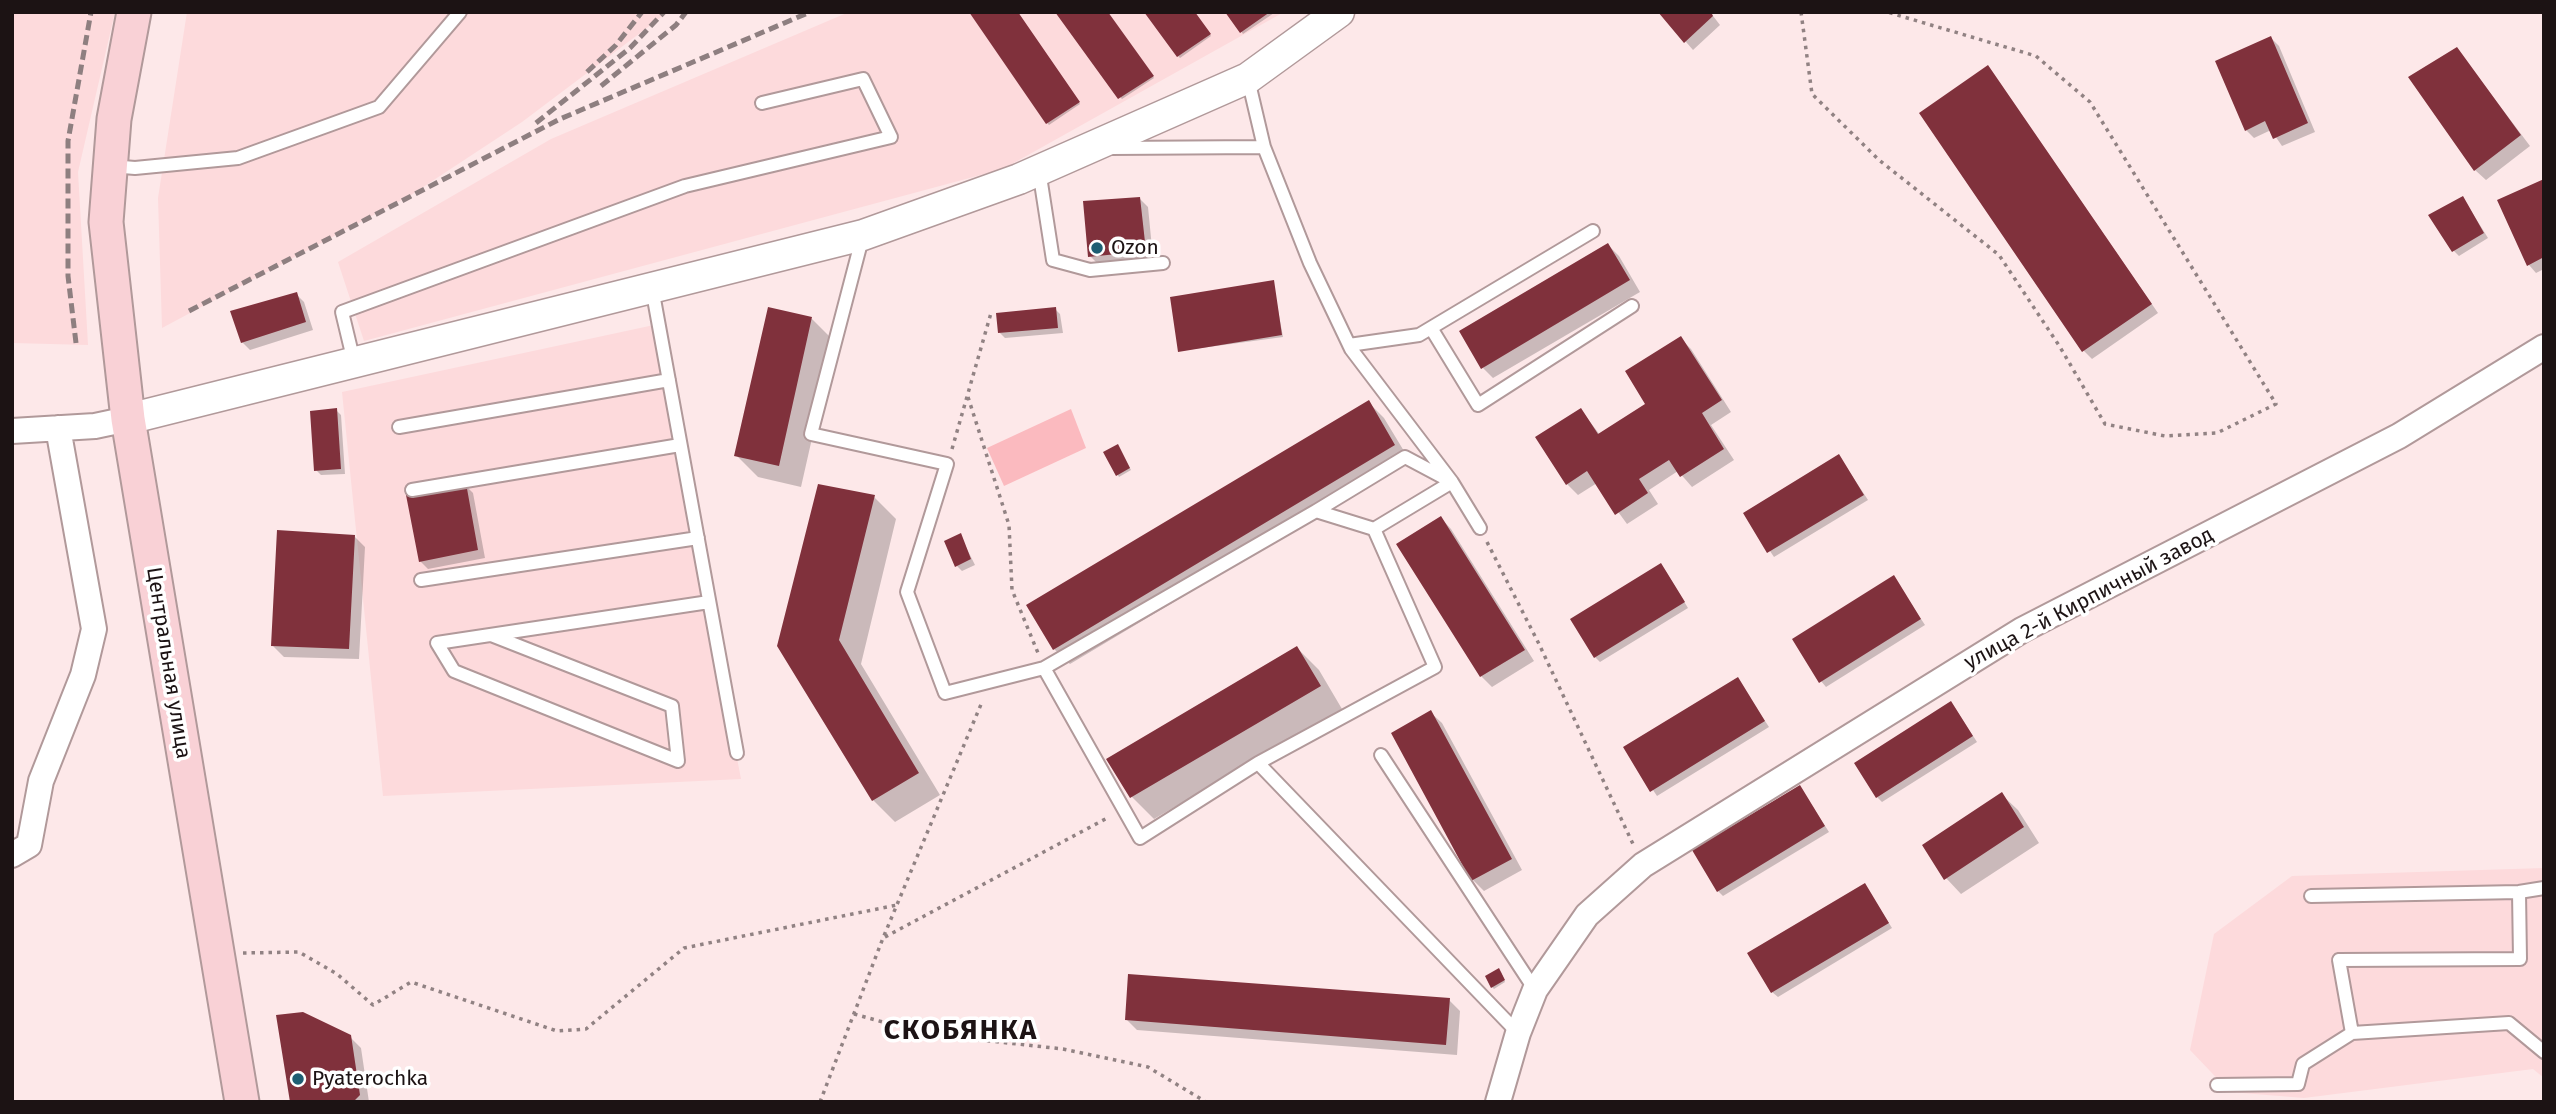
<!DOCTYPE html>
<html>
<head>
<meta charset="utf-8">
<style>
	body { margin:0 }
	#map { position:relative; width:2556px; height:1114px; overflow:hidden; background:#fde8e9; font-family:"Fira Sans",sans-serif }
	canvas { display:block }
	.frame { position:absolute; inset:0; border:14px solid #1c1314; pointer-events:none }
</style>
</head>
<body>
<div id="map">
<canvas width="2556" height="1114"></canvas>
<div class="frame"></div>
</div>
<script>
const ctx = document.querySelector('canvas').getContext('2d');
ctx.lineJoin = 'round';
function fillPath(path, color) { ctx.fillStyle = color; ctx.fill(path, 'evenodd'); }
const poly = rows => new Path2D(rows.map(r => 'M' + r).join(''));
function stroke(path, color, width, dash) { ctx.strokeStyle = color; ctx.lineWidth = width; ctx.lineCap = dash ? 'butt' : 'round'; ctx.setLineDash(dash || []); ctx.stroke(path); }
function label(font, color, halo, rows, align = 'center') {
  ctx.font = font + ' "Fira Sans",sans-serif'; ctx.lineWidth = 7; ctx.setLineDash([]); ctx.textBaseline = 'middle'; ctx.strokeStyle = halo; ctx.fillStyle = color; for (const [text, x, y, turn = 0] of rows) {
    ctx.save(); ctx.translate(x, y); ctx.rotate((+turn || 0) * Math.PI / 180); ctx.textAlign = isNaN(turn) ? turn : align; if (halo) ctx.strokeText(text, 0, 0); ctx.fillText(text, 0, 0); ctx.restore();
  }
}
fillPath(poly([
	[12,12,115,12,78,172,88,345,12,343],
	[187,12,668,12,522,122,411,195,162,328,158,198],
	[849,12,1284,12,1003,169,364,341,338,262,551,139],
	[654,325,741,779,383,796,342,392],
	[2544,868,2544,1078,2533,1069,2304,1098,2230,1092,2190,1050,2214,934,2292,876]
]), '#fddadc');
fillPath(poly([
	[1071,409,1086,448,1004,486,987,448]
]), '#fbbabf');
fillPath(poly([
	[1016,12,1080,104,1049,125,1047,123],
	[1107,12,1154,78,1122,99,1120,97],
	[1194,12,1211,36,1180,58,1178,56],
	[1227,12,1274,12,1274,13,1243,34],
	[1660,12,1710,12,1720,25,1693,50],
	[2271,38,2279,46,2315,132,2282,146,2271,130,2254,138,2246,130],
	[2457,49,2530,146,2486,180,2475,170],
	[1988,67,2158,313,2092,359,2084,351],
	[2544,181,2544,269,2536,273,2529,265,2499,201],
	[2463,198,2488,238,2459,256,2454,251],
	[1140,199,1148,207,1153,258,1098,264,1090,256],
	[1608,245,1619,256,1640,292,1493,378,1483,368],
	[1273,282,1283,337,1179,351],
	[296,294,304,302,313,330,250,350,242,342],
	[769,309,812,319,834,341,801,487,758,477,736,455],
	[1055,309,1060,314,1063,333,1005,338,999,332],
	[1680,338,1691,349,1731,412,1711,425,1734,460,1692,487,1678,471,1649,490,1658,504,1627,524,1597,483,1578,495,1567,484,1581,410,1600,435,1648,404],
	[1368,402,1384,418,1410,461,1070,664,1054,649],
	[336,410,341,415,345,474,321,475,316,470],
	[1119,448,1131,470,1119,477,1105,453],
	[1839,456,1868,500,1774,557,1745,514],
	[465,485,473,493,485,558,428,569,420,561],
	[874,497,896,519,861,664,940,795,895,822,873,800,779,645],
	[1441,518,1451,529,1534,661,1492,687,1481,676,1399,545],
	[960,535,975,565,962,571,957,566],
	[354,536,365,547,359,659,284,657,273,646],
	[1665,570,1688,608,1600,662,1595,657],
	[1894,578,1925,625,1826,687,1821,681],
	[1297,648,1319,670,1342,709,1154,819,1132,797,1109,759],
	[1737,679,1769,727,1657,796,1625,748],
	[1955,708,1977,742,1882,802,1877,797],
	[1431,713,1442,723,1522,870,1484,891,1473,880,1393,733],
	[1800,787,1829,832,1723,896,1718,891],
	[2002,795,2018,810,2039,843,1961,894,1946,878],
	[1865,885,1892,928,1778,997,1772,992],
	[1501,972,1505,982,1494,989,1492,987],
	[1449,1000,1460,1011,1457,1055,1137,1030,1126,1019],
	[350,1037,361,1048,369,1102,292,1102]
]), '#0003');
fillPath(poly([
	[969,12,1018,12,1080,102,1046,124],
	[1055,12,1108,12,1154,76,1118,99],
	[1144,12,1195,12,1211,34,1177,57],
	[1225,12,1270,12,1240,33],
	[1658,12,1711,12,1713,16,1684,43],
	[2271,36,2308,123,2273,139,2265,121,2245,131,2215,61],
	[2457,47,2521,135,2474,171,2408,77],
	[1988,65,2152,304,2082,352,1919,113],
	[2544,179,2544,257,2527,266,2497,200],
	[2463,196,2484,233,2452,252,2428,215],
	[1140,197,1146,251,1088,257,1083,201],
	[1608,243,1630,280,1481,369,1459,331],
	[1274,280,1282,335,1178,352,1170,297],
	[297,292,306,322,241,343,230,311],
	[768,307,812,317,779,466,734,456],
	[1056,307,1058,328,998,333,996,313],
	[1681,336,1722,400,1702,413,1724,449,1680,477,1669,460,1639,479,1648,493,1615,515,1587,471,1566,485,1535,437,1581,408,1598,434,1645,404,1625,371],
	[1369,400,1395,445,1053,650,1026,605],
	[337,408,341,469,314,471,310,411],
	[1118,444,1130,468,1116,476,1103,452],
	[1839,454,1864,495,1767,553,1743,513],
	[466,483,478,550,419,562,406,495],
	[818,484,875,495,839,640,919,773,872,801,777,646],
	[1441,516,1525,650,1480,677,1396,544],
	[277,530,355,535,349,649,271,646],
	[961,533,971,559,955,567,944,541],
	[1661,563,1685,602,1594,658,1570,619],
	[1894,575,1921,619,1819,683,1792,639],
	[1297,646,1321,686,1130,798,1106,759],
	[1738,677,1765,721,1650,792,1623,747],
	[1951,701,1973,736,1876,798,1854,763],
	[1431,710,1512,859,1471,881,1391,733],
	[1800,785,1825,826,1717,892,1692,850],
	[2002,792,2024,827,1944,880,1922,845],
	[1865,883,1889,923,1771,993,1747,953],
	[1499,968,1505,980,1491,988,1485,976],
	[1128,974,1450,998,1446,1045,1125,1020],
	[303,1012,351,1035,360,1095,353,1102,290,1102,276,1015]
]), '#80313c');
const service = poly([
	[1248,79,1264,147,1310,263,1351,349,1452,482,1480,528],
	[1111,148,1264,147],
	[111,166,135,168,238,158,379,107,460,12],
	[1039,170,1053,260,1090,270,1163,263],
	[863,235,811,434,947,464,907,592,945,693,1044,668,1316,511],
	[652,288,737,753],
	[1431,328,1478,405,1632,306],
	[1349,345,1419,335,1593,231],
	[354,362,342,312,685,186,891,137,863,79,762,103],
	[399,427,669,380],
	[412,490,680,445],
	[1374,529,1452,482],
	[421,580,698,538],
	[491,635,672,706,678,761,454,671,437,643,709,602],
	[1044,668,1140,838,1258,763,1435,667,1374,529,1316,511,1405,457,1452,482],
	[1381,755,1535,990],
	[1258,763,1518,1033],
	[2311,896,2519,892,2544,888],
	[2352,1033,2339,960,2520,959,2519,892],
	[2217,1085,2298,1084,2303,1064,2352,1033,2509,1023,2544,1052]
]);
const minor = poly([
	[12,431,95,426,128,419],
	[12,855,29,845,41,781,83,675,94,629,58,428],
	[1498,1102,1518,1033,1535,990,1587,915,1643,865,2022,630,2399,436,2544,347]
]);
const tertiary = poly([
	[128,419,863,235,1019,179,1248,78,1339,12]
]);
const secondary = poly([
	[134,12,114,119,106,222,128,419,242,1102]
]);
stroke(service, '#b1999a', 16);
stroke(minor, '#b1999a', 28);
stroke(tertiary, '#b1999a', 33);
stroke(secondary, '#b1999a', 37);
stroke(poly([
	[1801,12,1812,94,1879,160,1999,255,2060,347,2105,424,2165,436,2217,433,2276,404,2090,102,2036,56,1887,12],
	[968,397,1009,525,1012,590,1038,653],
	[952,449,991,313],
	[1487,542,1539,644,1633,844],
	[885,937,1109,817],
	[243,953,299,952,337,974,373,1005,411,982,557,1031,586,1029,684,948,897,905],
	[854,1014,926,1034,1063,1049,1148,1067,1206,1102],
	[820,1102,883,938,982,702]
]), '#918283', 3.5, [3.5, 5]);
stroke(service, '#fff', 12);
stroke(minor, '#fff', 24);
stroke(tertiary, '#fff', 30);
stroke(secondary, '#f9d1d6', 33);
stroke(poly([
	[587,72,616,45,642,12],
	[601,86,676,25,686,12],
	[536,123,630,48,664,12],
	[189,311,560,119,810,12],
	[76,343,68,276,68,141,91,12]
]), '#8e7f80', 5, [10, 5]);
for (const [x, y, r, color] of [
	[1097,248,7,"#1e5e73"],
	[298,1079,7,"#1e5e73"]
]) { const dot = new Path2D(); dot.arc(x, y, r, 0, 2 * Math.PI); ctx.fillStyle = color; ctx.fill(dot); stroke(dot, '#fff', 2.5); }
label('21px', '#1c1314', '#fff', [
	["Ozon",1111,248],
	["Pyaterochka",312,1079]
], 'left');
label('21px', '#1c1314', '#fff', [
	["улица 2-й Кирпичный завод",2089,599,-28],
	["Центральная улица",168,663,81]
]);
ctx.letterSpacing = '2px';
label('bold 28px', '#1c1314', '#fff', [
	["СКОБЯНКА",961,1031]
]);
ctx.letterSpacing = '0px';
</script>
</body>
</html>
